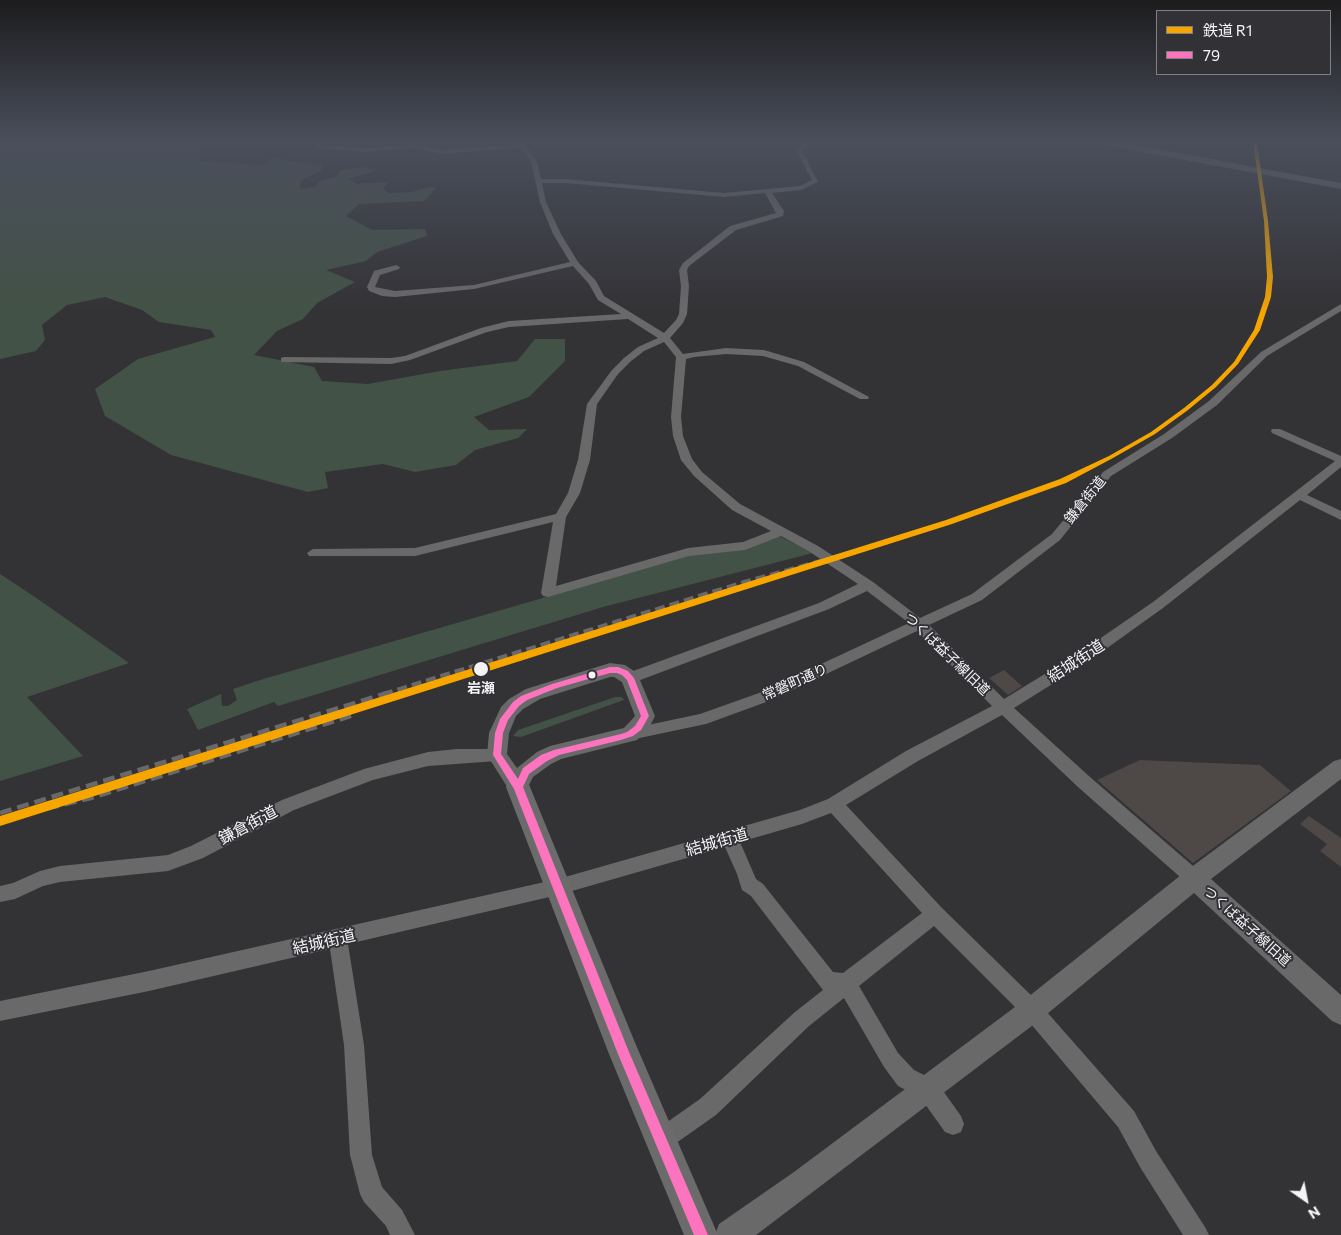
<!DOCTYPE html>
<html>
<head>
<meta charset="utf-8">
<style>
	body { margin:0 }
	#map { position:relative; width:1341px; height:1235px; overflow:hidden; background:#333235; font-family:Commissioner,"Noto Sans JP",sans-serif }
	canvas { display:block }
	.legend { position:absolute; left:1156px; top:10px; width:175px; height:65px; box-sizing:border-box; background:#323136; border:1px solid #807f83; margin:0; padding:6px 9px; list-style:none; font-size:15px; color:#f4f4f7 }
	.legend li { display:flex; align-items:center; gap:10px; height:25px }
	.legend b { width:25px; border:1px solid #807f83 }
	.north { position:absolute; left:1281px; top:1175px; width:50px; height:50px; -webkit-text-stroke:4px #323136; paint-order:stroke; rotate:147deg; font-size:14px; font-weight:700; line-height:20px; text-align:center; color:#f4f4f7 }
	.north::after { content:''; display:block; margin:auto; width:18px; height:22px; background:#f4f4f7; clip-path:polygon(50% 0,100% 100%,50% 72%,0 100%) }
</style>
</head>
<body>
<div id="map">
<canvas width="1341" height="1235"></canvas>
<ul class="legend">
<li><b style="height:6px;background:#f7a600"></b>鉄道 R1</li>
<li><b style="height:6px;background:#fc73be"></b>79</li>
</ul>
<div class="north">N</div>
</div>
<script>
const ctx = document.querySelector('canvas').getContext('2d');
ctx.lineJoin = 'round';
function fillPath(path, color) { ctx.fillStyle = color; ctx.fill(path, 'evenodd'); }
const poly = rows => new Path2D(rows.map(r => 'M' + r).join(''));
function stroke(path, color, width, dash) { ctx.strokeStyle = color; ctx.lineWidth = width; ctx.lineCap = dash ? 'butt' : 'round'; ctx.setLineDash(dash || []); ctx.stroke(path); }
function label(font, color, halo, rows, align = 'center') {
  ctx.font = font + ' Commissioner,"Noto Sans JP",sans-serif'; ctx.lineWidth = 4; ctx.setLineDash([]); ctx.textBaseline = 'middle'; ctx.strokeStyle = halo; ctx.fillStyle = color; for (const [text, x, y, turn = 0] of rows) {
    ctx.save(); ctx.translate(x, y); ctx.rotate((+turn || 0) * Math.PI / 180); ctx.textAlign = isNaN(turn) ? turn : align; if (halo) ctx.strokeText(text, 0, 0); ctx.fillText(text, 0, 0); ctx.restore();
  }
}
fillPath(poly([
	[0,142,206,142,194,144,200,149,199,161,264,165,275,157,289,161,321,165,322,170,301,180,300,189,315,187,321,180,337,177,340,170,365,167,375,171,348,179,357,184,388,182,383,189,389,193,412,192,429,187,436,188,424,201,359,204,346,216,372,230,425,229,427,236,377,252,366,261,326,270,355,282,317,303,303,319,277,331,254,355,314,367,322,381,368,384,440,371,517,361,535,339,565,339,565,361,529,397,474,417,489,430,527,429,518,438,475,450,456,465,415,472,383,464,325,472,328,488,308,492,171,455,105,416,95,389,138,359,215,337,211,330,159,322,142,310,105,297,67,305,42,325,45,340,36,351,0,359],
	[779,536,813,553,603,607,278,706,274,702,198,730,187,709,221,694,222,706,228,706,237,700,233,689,260,680,691,555],
	[0,574,35,597,129,663,27,697,83,756,0,781],
	[615,697,622,697,624,700,521,737,513,736,518,730]
]), '#435246');
fillPath(poly([
	[1004,670,1022,686,1008,695,989,678],
	[1140,760,1260,765,1291,791,1193,863,1097,780],
	[1309,816,1341,838,1341,867,1320,851,1327,844,1300,824]
]), '#4e4846');
fillPath(poly([
	[312,142,319,142,323,145,367,148,414,144,441,150,519,144,517,142,523,142,537,162,541,179,566,179,724,193,800,186,812,180,796,150,805,142,812,142,802,150,818,182,801,190,772,193,784,211,783,216,736,230,689,266,687,270,689,286,687,314,683,323,670,338,683,354,726,348,764,350,804,362,869,397,868,399,860,399,798,366,763,356,726,354,694,357,686,359,681,417,683,436,692,459,702,472,740,504,818,546,873,582,920,618,972,594,1052,534,1103,472,1164,434,1209,401,1261,352,1341,304,1341,311,1267,356,1217,405,1172,438,1111,476,1060,540,982,600,929,625,1004,699,1079,653,1153,602,1335,461,1272,433,1271,431,1272,429,1280,429,1341,456,1341,467,1307,495,1341,511,1341,520,1300,500,1163,608,1089,661,1014,708,1090,777,1200,872,1203,878,1200,884,1194,886,1188,884,1078,787,1002,715,918,761,846,805,942,908,1039,1003,1134,1111,1156,1151,1205,1227,1209,1235,1183,1235,1140,1167,1118,1127,1025,1017,934,926,859,986,898,1053,914,1070,936,1081,961,1116,964,1124,961,1132,953,1135,945,1132,920,1097,898,1086,884,1067,844,998,809,1026,716,1115,669,1148,661,1151,653,1148,650,1140,653,1132,700,1099,795,1012,823,990,751,896,742,890,737,874,725,847,558,895,348,944,364,1045,372,1155,382,1187,402,1210,415,1235,390,1235,386,1226,364,1202,360,1194,350,1155,344,1045,330,949,149,991,0,1021,0,1001,149,971,558,879,800,810,828,799,906,751,992,706,917,631,769,701,706,724,630,740,624,738,622,734,624,730,700,714,759,693,909,623,867,591,829,609,635,682,630,683,625,682,623,678,625,674,819,603,858,584,810,552,781,536,745,550,689,556,548,597,543,596,541,593,553,522,415,556,309,556,307,553,313,549,415,548,556,514,568,493,578,460,587,404,612,370,624,358,638,347,658,338,628,319,509,327,487,332,410,360,391,364,281,362,281,358,284,357,391,358,405,356,481,328,509,321,621,314,598,300,589,284,573,266,474,289,395,297,382,296,369,291,367,287,374,271,396,265,400,267,399,269,380,275,375,287,395,291,474,285,570,262,553,234,540,202,531,162,521,148,441,154,414,148,367,152,321,149,312,142],
	[542,183,566,183,724,197,765,193,776,213,730,226,683,263,679,270,681,286,679,314,676,320,664,333,604,296,596,281,578,262,561,234,546,202,542,183],
	[664,342,676,357,671,417,673,436,681,460,694,476,732,510,771,531,743,542,688,548,556,586,566,517,580,493,590,460,597,404,618,374,630,362,644,351,664,342],
	[831,813,922,913,843,973,833,972,763,884,756,879,740,842,802,824,831,813],
	[1332,142,1341,142,1341,146,1333,143,1332,142],
	[457,749,497,749,503,750,505,755,503,760,497,761,428,766,373,780,294,810,203,858,168,871,60,882,43,886,15,899,0,902,0,886,13,883,40,871,60,866,168,855,191,846,282,800,364,769,428,752,457,749]
]), '#6a696a');
fillPath(poly([
	[610,663,625,665,637,673,655,716,650,726,637,740,561,759,551,764,533,777,525,793,518,796,511,793,487,755,489,733,501,707,509,699,526,689,610,663],
	[610,677,614,677,622,682,635,716,624,728,550,746,537,752,517,768,507,754,509,733,516,716,523,709,540,699,610,677],
	[1341,759,1341,779,1211,879,1341,995,1341,1025,1332,1021,1194,893,1041,1019,756,1235,715,1235,719,1224,794,1172,1023,1001,1186,871,1334,761,1341,759]
]), '#6a696a');
fillPath(poly([
	[518,777,527,780,530,787,636,1045,718,1235,684,1235,609,1054,506,787,509,780,518,777]
]), '#6c6b6c');
fillPath(poly([
	[1099,142,1120,142,1341,183,1341,189,1104,145,1099,142]
]), '#6a696b');
stroke(poly([
	[383,694,744,582,860,550]
]), '#69686a', 4, [10, 5]);
stroke(poly([
	[0,813,387,693],
	[12,817,91,798,354,715]
]), '#69686a', 4.5, [12, 6]);
fillPath(poly([
	[610,667,618,667,628,671,634,678,649,716,641,730,633,736,621,740,559,755,547,761,529,774,523,787,629,1052,708,1235,694,1235,618,1054,514,789,493,755,495,733,500,719,513,702,521,696,552,684,610,667],
	[610,673,617,673,622,675,627,680,641,716,635,726,627,732,621,734,554,750,541,755,523,768,518,779,501,754,503,733,508,720,519,706,527,700,557,688,610,673]
]), '#fc73be');
fillPath(poly([
	[1253,142,1257,142,1268,221,1273,277,1271,297,1260,330,1238,364,1216,387,1188,410,1155,434,1113,458,1066,483,952,524,0,826,0,816,946,520,1060,479,1109,456,1151,432,1184,408,1212,385,1234,362,1254,330,1265,297,1267,277,1264,221,1253,142]
]), '#f7a600');
const sky = ctx.createLinearGradient(0, 0, 0, 315);
sky.addColorStop(0, '#1c1c1d');
sky.addColorStop(0.45, '#4a4f5c');
sky.addColorStop(1, '#4a4f5c00');
ctx.fillStyle = sky;
ctx.fillRect(0, 0, 1341, 315);
for (const [x, y, r, color] of [
	[481,669,8,"#f4f4f7"],
	[592,675,4.5,"#f4f4f7"]
]) { const dot = new Path2D(); dot.arc(x, y, r, 0, 2 * Math.PI); ctx.fillStyle = color; ctx.fill(dot); stroke(dot, '#323136', 2); }
label('14px', '#f4f4f7', '#323136', [
	["鎌倉街道",1085,500,-51],
	["つくば益子線旧道",947,654,44],
	["常磐町通り",795,682,-24],
	["つくば益子線旧道",1247,926,42]
]);
label('bold 14px', '#f4f4f7', '#323136', [
	["岩瀬",481,688]
]);
label('16px', '#f4f4f7', '#323136', [
	["結城街道",1076,661,-33],
	["鎌倉街道",248,825,-28],
	["結城街道",717,842,-16],
	["結城街道",324,942,-13]
]);
</script>
</body>
</html>
